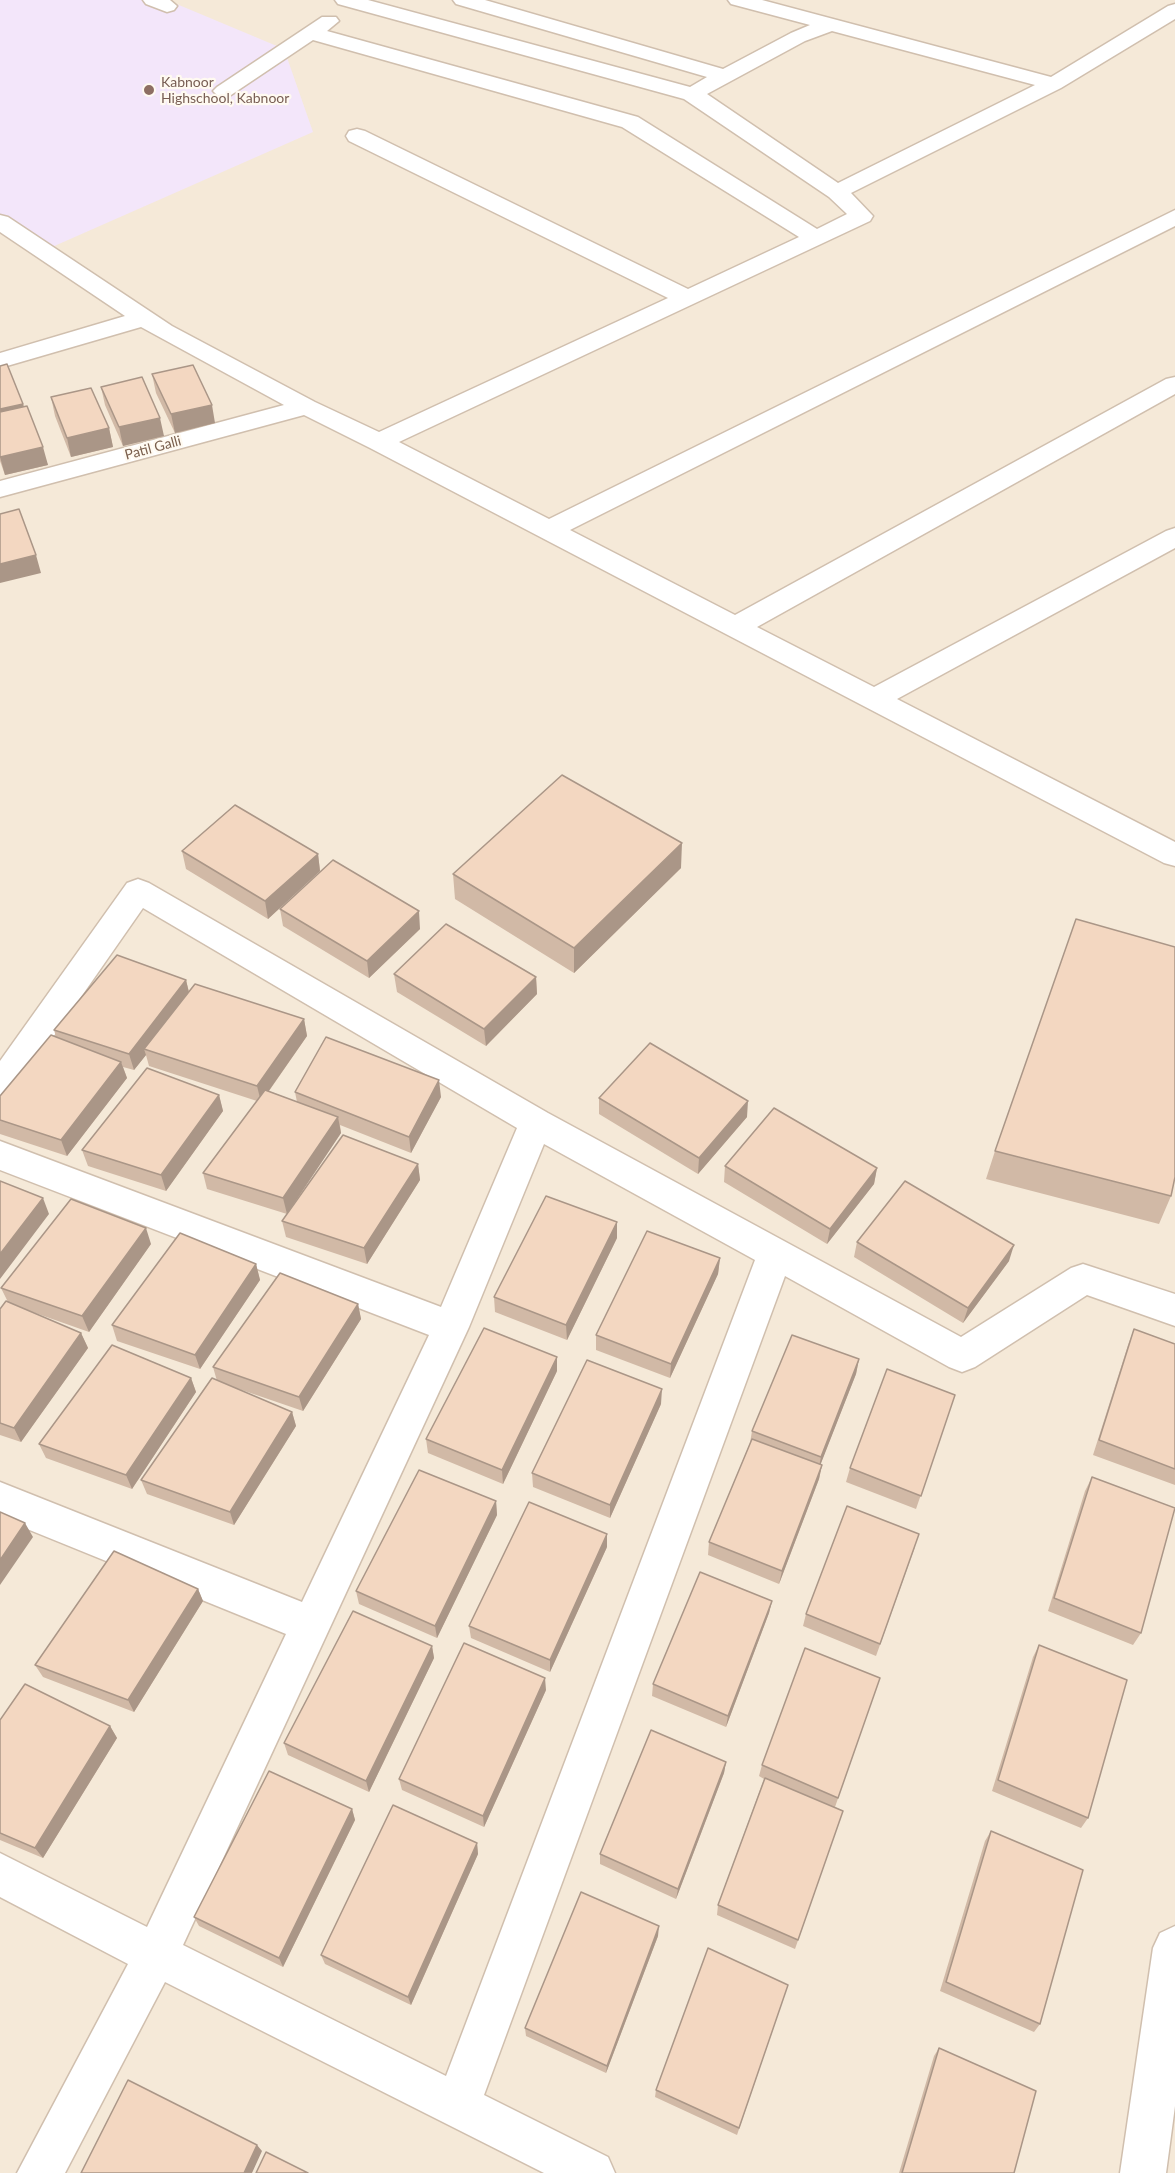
<!DOCTYPE html>
<html>
<head>
<meta charset="utf-8">
<style>
	body { margin:0 }
	canvas { display:block; background:#fdf6ea }
</style>
</head>
<body>
<canvas width="1175" height="2173"></canvas>
<script>
const ctx = document.querySelector('canvas').getContext('2d');
ctx.lineJoin = 'round';
function fillPath(path, color) { ctx.fillStyle = color; ctx.fill(path, 'evenodd'); }
const poly = rows => new Path2D(rows.map(r => 'M' + r).join(''));
function stroke(path, color, width, dash) { ctx.strokeStyle = color; ctx.lineWidth = width; ctx.lineCap = dash ? 'butt' : 'round'; ctx.setLineDash(dash || []); ctx.stroke(path); }
function label(font, color, halo, rows, align = 'center') {
  ctx.font = font + ' Lato,sans-serif'; ctx.lineWidth = 4.5; ctx.setLineDash([]); ctx.textBaseline = 'middle'; ctx.strokeStyle = halo; ctx.fillStyle = color; for (const [text, x, y, turn = 0] of rows) {
    ctx.save(); ctx.translate(x, y); ctx.rotate((+turn || 0) * Math.PI / 180); ctx.textAlign = isNaN(turn) ? turn : align; if (halo) ctx.strokeText(text, 0, 0); ctx.fillText(text, 0, 0); ctx.restore();
  }
}
fillPath(poly([
	[0,0,1175,0,1175,2173,0,2173]
]), '#f5e9d8');
fillPath(poly([
	[0,0,167,0,284,49,313,132,43,251,0,219]
]), '#f3e6fa');
const minor = poly([
	[143,0,170,0,177,6,174,10,167,12,146,4,143,0],
	[335,0,368,0,690,87,707,77,456,4,453,0,485,0,723,69,791,33,810,25,731,4,728,0,762,0,1051,77,1168,6,1175,4,1175,19,1061,88,851,193,873,216,870,221,399,442,549,519,1175,210,1175,226,570,530,735,615,1166,379,1175,377,1175,394,757,627,874,687,1166,531,1175,528,1175,548,897,699,1175,842,1175,866,1164,863,370,448,304,415,0,497,0,481,284,405,141,327,0,368,0,353,125,316,0,232,0,215,8,217,172,326,315,402,379,432,668,298,349,141,346,136,349,131,357,129,365,131,688,289,799,237,622,127,313,40,231,95,224,97,217,95,213,91,217,87,322,17,336,17,339,21,327,31,638,117,817,229,847,214,829,197,684,99,338,4,335,0],
	[832,31,1035,85,838,183,707,94,805,41,832,31],
	[138,879,149,883,548,1113,961,1337,1071,1268,1083,1264,1175,1294,1175,1326,1087,1295,975,1367,962,1372,949,1367,785,1276,484,2095,608,2157,615,2173,544,2173,165,1982,65,2173,17,2173,128,1964,0,1897,0,1853,147,1927,286,1634,0,1518,0,1482,302,1602,429,1335,0,1170,0,1141,441,1307,517,1128,143,908,12,1096,0,1100,0,1061,127,883,138,879],
	[544,1144,755,1260,446,2076,183,1945,469,1327,544,1144],
	[1175,1926,1175,2106,1166,2173,1120,2173,1153,1948,1160,1933,1175,1926]
]);
stroke(minor, '#d0bfae', 3);
fillPath(minor, '#fff');
fillPath(poly([
	[0,366,23,404,48,465,5,475,0,461],
	[152,374,215,423,175,433,156,393],
	[101,387,164,436,123,446,105,405],
	[51,397,109,428,113,447,71,457,55,416],
	[182,851,318,854,320,871,268,919,186,869],
	[681,868,574,973,455,899,453,874],
	[280,909,420,929,369,978,283,926],
	[394,974,536,977,537,994,486,1046,397,992],
	[186,980,189,992,304,1019,307,1036,269,1091,297,1102,295,1092,441,1097,411,1153,340,1125,341,1133,287,1214,207,1189,203,1173,257,1101,149,1066,146,1055,134,1070,123,1067,127,1078,67,1156,0,1134,0,1096,56,1037,54,1030],
	[219,1095,223,1111,166,1191,88,1166,82,1150],
	[599,1098,747,1117,698,1174,599,1114],
	[995,1151,1171,1196,1159,1224,986,1179],
	[418,1164,420,1180,367,1264,286,1237,282,1221],
	[725,1166,877,1168,874,1184,827,1244,724,1182],
	[617,1238,567,1340,495,1312,494,1297],
	[857,1242,1009,1261,963,1323,854,1257],
	[151,1244,89,1332,24,1309,81,1333,88,1348,21,1442,0,1435,0,1309,8,1302,1,1288],
	[720,1258,718,1274,670,1378,596,1350,596,1335],
	[256,1264,260,1280,200,1369,117,1341,112,1325],
	[358,1304,361,1319,303,1411,233,1387,292,1412,296,1426,234,1525,147,1494,141,1480,217,1381,213,1367],
	[1134,1329,1175,1344,1175,1485,1093,1455,1128,1345],
	[859,1359,856,1374,820,1465,822,1465,819,1479,779,1584,708,1555,709,1542,750,1443,752,1431],
	[557,1371,503,1484,428,1453,426,1439],
	[191,1378,196,1392,132,1489,46,1458,39,1444],
	[955,1395,916,1509,846,1482,850,1468],
	[661,1404,610,1518,533,1487,532,1473],
	[1092,1477,1141,1633,1133,1645,1048,1611,1085,1491],
	[496,1501,497,1515,437,1638,359,1604,356,1591],
	[607,1547,550,1672,471,1638,469,1626],
	[915,1547,876,1656,803,1626,806,1614],
	[198,1589,203,1601,134,1712,43,1677,35,1665],
	[772,1601,769,1613,726,1727,652,1696,653,1684],
	[1039,1645,1088,1818,1081,1828,992,1791,1033,1657],
	[432,1646,434,1658,369,1792,288,1755,284,1743],
	[880,1678,835,1807,843,1811,795,1949,717,1915,718,1905,764,1779,759,1776,762,1765],
	[546,1690,484,1827,402,1790,399,1779],
	[0,1720,110,1726,117,1738,43,1858,0,1840],
	[726,1762,724,1773,676,1899,600,1864,600,1854],
	[352,1809,355,1820,283,1967,199,1926,194,1917],
	[991,1831,1040,2024,1034,2032,940,1991,985,1841],
	[477,1843,478,1854,411,2005,325,1964,321,1955],
	[658,1936,606,2073,526,2036,525,2028],
	[788,1985,737,2135,655,2097,656,2090],
	[939,2048,1014,2173,899,2173,934,2056]
]), '#d1b9a6');
fillPath(poly([
	[23,404,28,422,0,429,0,409],
	[212,405,215,423,175,433,171,414],
	[160,418,164,436,123,446,119,427],
	[109,428,113,447,71,457,67,438],
	[43,447,48,465,5,475,0,457],
	[36,555,41,573,0,583,0,564],
	[682,843,681,868,574,973,574,948],
	[318,854,320,871,268,919,265,901],
	[419,911,420,929,369,978,367,961],
	[536,977,537,994,486,1046,484,1029],
	[186,980,190,997,144,1049,146,1055,134,1070,129,1054],
	[304,1019,307,1036,261,1102,257,1086],
	[121,1062,127,1078,67,1156,61,1140],
	[439,1080,441,1097,411,1153,409,1137],
	[219,1095,223,1111,166,1191,161,1175],
	[748,1101,747,1117,698,1174,699,1158],
	[338,1117,341,1133,287,1214,283,1198],
	[418,1164,420,1180,367,1264,364,1248],
	[877,1168,874,1184,827,1244,830,1229],
	[43,1198,49,1214,0,1279,0,1254],
	[617,1222,617,1238,567,1340,566,1325],
	[146,1228,151,1244,89,1332,82,1316],
	[1014,1245,1009,1261,963,1323,968,1308],
	[720,1258,718,1274,670,1378,671,1364],
	[256,1264,260,1280,200,1369,195,1355],
	[358,1304,361,1319,303,1411,299,1397],
	[81,1333,88,1348,21,1442,14,1428],
	[557,1357,557,1371,503,1484,502,1470],
	[859,1359,856,1374,818,1471,821,1457],
	[191,1378,196,1392,132,1489,126,1475],
	[662,1389,661,1404,610,1518,610,1505],
	[292,1412,296,1426,234,1525,230,1512],
	[822,1465,819,1479,779,1584,782,1571],
	[496,1501,497,1515,437,1638,435,1626],
	[25,1523,33,1537,0,1585,0,1560],
	[607,1534,607,1547,550,1672,550,1660],
	[198,1589,203,1601,134,1712,128,1700],
	[772,1601,769,1613,726,1727,728,1716],
	[432,1646,434,1658,369,1792,366,1781],
	[545,1678,546,1690,484,1827,483,1816],
	[110,1726,117,1738,43,1858,35,1848],
	[726,1762,724,1773,676,1899,678,1889],
	[352,1809,355,1820,283,1967,279,1958],
	[477,1843,478,1854,411,2005,408,1997],
	[659,1926,658,1936,606,2073,607,2066],
	[257,2145,262,2151,252,2173,244,2173]
]), '#aa9687');
const building = poly([
	[7,364,23,404,0,409,0,366,7,364],
	[193,365,212,405,171,414,152,374,193,365],
	[142,377,160,418,119,427,101,387,142,377],
	[91,388,109,428,67,438,51,397,91,388],
	[27,406,43,447,0,457,0,412,27,406],
	[19,509,36,555,0,564,0,514,19,509],
	[562,775,682,843,574,948,453,874,562,775],
	[235,805,318,854,265,901,182,851,235,805],
	[333,860,419,911,367,961,280,909,333,860],
	[1076,919,1175,947,1175,1177,1171,1196,995,1151,1076,919],
	[446,924,536,977,484,1029,394,974,446,924],
	[117,955,186,980,129,1054,54,1030,117,955],
	[195,984,304,1019,257,1086,144,1049,195,984],
	[51,1035,121,1062,61,1140,0,1120,0,1096,51,1035],
	[326,1037,439,1080,409,1137,295,1092,326,1037],
	[650,1043,748,1101,699,1158,599,1098,650,1043],
	[147,1068,219,1095,161,1175,82,1150,147,1068],
	[265,1090,338,1117,283,1198,203,1173,265,1090],
	[774,1108,877,1168,830,1229,725,1166,774,1108],
	[343,1135,418,1164,364,1248,282,1221,343,1135],
	[0,1181,43,1198,0,1254,0,1181],
	[905,1181,1014,1245,968,1308,857,1242,905,1181],
	[546,1196,617,1222,566,1325,494,1297,546,1196],
	[71,1199,146,1228,82,1316,1,1288,71,1199],
	[647,1231,720,1258,671,1364,596,1335,647,1231],
	[180,1233,256,1264,195,1355,112,1325,180,1233],
	[280,1273,358,1304,299,1397,213,1367,280,1273],
	[6,1301,81,1333,14,1428,0,1423,0,1309,6,1301],
	[484,1328,557,1357,502,1470,426,1439,484,1328],
	[1134,1329,1175,1344,1175,1469,1099,1440,1134,1329],
	[792,1335,859,1359,821,1457,752,1431,792,1335],
	[112,1345,191,1378,126,1475,39,1444,112,1345],
	[587,1360,662,1389,610,1505,532,1473,587,1360],
	[887,1369,955,1395,921,1496,850,1468,887,1369],
	[212,1378,292,1412,230,1512,141,1480,212,1378],
	[752,1439,822,1465,782,1571,709,1542,752,1439],
	[419,1470,496,1501,435,1626,356,1591,419,1470],
	[1092,1477,1175,1508,1141,1633,1054,1598,1092,1477],
	[529,1502,607,1534,550,1660,469,1626,529,1502],
	[847,1506,919,1534,880,1644,806,1614,847,1506],
	[0,1512,25,1523,0,1560,0,1512],
	[114,1551,198,1589,128,1700,35,1665,114,1551],
	[700,1572,772,1601,728,1716,653,1684,700,1572],
	[353,1611,432,1646,366,1781,284,1743,353,1611],
	[464,1643,545,1678,483,1816,399,1779,464,1643],
	[1039,1645,1127,1680,1088,1818,998,1780,1039,1645],
	[805,1648,880,1678,838,1798,762,1765,805,1648],
	[25,1684,110,1726,35,1848,0,1833,0,1720,25,1684],
	[651,1730,726,1762,678,1889,600,1854,651,1730],
	[269,1771,352,1809,279,1958,194,1917,269,1771],
	[765,1778,843,1811,798,1940,718,1905,765,1778],
	[393,1805,477,1843,408,1997,321,1955,393,1805],
	[991,1831,1083,1870,1040,2024,946,1982,991,1831],
	[581,1892,659,1926,607,2066,525,2028,581,1892],
	[708,1948,788,1985,739,2128,656,2090,708,1948],
	[939,2048,1036,2091,1014,2173,902,2173,939,2048],
	[128,2080,257,2145,244,2173,81,2173,128,2080],
	[266,2152,308,2173,256,2173,266,2152]
]);
fillPath(building, '#f3d7c1');
stroke(building, '#aa9687', 1.5);
for (const [x, y, r, color] of [
	[149,90,6,"#8d6e63"]
]) { const dot = new Path2D(); dot.arc(x, y, r, 0, 2 * Math.PI); ctx.fillStyle = color; ctx.fill(dot); stroke(dot, '#fffaf1', 2); }
label('14px', '#785e54', '#fffaf1', [
	["Kabnoor",161,82],
	["Highschool, Kabnoor",161,98]
], 'left');
label('14px', '#795e4c', '#fffaf1', [
	["Patil Galli",153,448,-15]
]);
</script>
</body>
</html>
